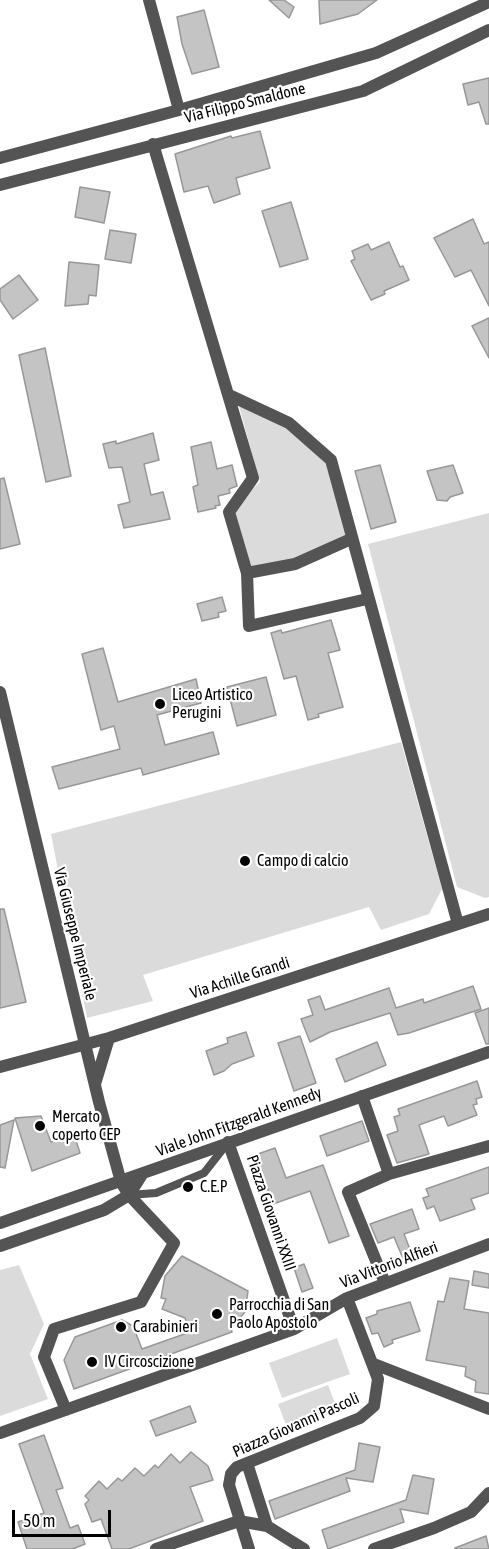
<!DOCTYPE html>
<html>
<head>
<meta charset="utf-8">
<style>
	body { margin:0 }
	#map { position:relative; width:489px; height:1549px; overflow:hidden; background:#fff; font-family:"Asap Condensed",sans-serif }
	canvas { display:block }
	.scale { position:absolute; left:12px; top:1510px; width:99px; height:27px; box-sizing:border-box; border:3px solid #000; border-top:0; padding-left:8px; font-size:18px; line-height:21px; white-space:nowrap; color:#000; -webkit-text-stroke:4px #fff; paint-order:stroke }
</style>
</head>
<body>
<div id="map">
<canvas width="489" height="1549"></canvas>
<div class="scale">50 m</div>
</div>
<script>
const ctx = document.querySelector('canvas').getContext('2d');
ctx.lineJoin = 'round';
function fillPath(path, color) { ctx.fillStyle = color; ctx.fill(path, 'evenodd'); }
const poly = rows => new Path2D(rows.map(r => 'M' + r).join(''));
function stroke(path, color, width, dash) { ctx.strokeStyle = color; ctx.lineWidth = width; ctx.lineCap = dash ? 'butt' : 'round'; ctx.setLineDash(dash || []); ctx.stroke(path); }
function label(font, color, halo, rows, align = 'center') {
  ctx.font = font + ' "Asap Condensed",sans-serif'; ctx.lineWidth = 4.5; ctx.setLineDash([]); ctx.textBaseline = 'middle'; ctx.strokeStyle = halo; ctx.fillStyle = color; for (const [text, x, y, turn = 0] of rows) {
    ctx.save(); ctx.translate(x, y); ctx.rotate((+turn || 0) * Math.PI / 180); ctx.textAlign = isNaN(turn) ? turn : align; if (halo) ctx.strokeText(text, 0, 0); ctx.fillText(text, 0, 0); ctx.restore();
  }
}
fillPath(poly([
	[239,406,289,423,331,460,351,539,295,564,246,569,229,512,260,482],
	[489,513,489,897,485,898,457,887,368,544],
	[401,742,442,889,429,914,381,930,369,907,143,975,153,1001,87,1018,51,834],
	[19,1265,44,1324,30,1354,48,1399,0,1416,0,1270],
	[337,1338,350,1374,282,1398,269,1363],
	[328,1385,338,1411,288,1430,278,1404]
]), '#dbdbdb');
const building = poly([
	[269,0,284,0,294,7,289,18,269,0],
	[319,0,377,0,358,14,320,24,319,0],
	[204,10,219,67,192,74,182,44,177,17,204,10],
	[489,78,489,124,486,124,479,102,468,105,463,84,489,78],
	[260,131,270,168,236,178,240,194,214,203,208,186,184,192,175,154,231,136,232,138,260,131],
	[80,187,110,192,104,223,75,217,80,187],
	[291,202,308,259,280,267,262,211,291,202],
	[473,219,484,244,489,242,489,306,471,270,455,277,434,238,473,219],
	[110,230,136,234,131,263,105,259,110,230],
	[389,242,400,267,403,266,409,280,384,291,385,294,371,300,351,261,355,259,352,251,368,244,371,250,389,242],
	[69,262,99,265,96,296,89,295,88,304,65,306,69,262],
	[19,275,38,300,13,319,0,300,0,289,19,275],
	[489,318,489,358,472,326,489,318],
	[45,348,71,476,46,482,19,355,45,348],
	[153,433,159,460,144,464,151,495,163,492,170,519,124,528,118,505,130,502,122,467,109,468,103,444,116,441,116,444,153,433],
	[211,442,217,469,232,465,237,486,229,489,230,493,218,496,220,505,215,506,216,508,198,512,193,487,198,485,191,447,211,442],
	[380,465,396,522,371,529,355,471,380,465],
	[453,465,463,493,450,497,447,501,437,500,427,471,453,465],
	[4,478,20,544,0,549,0,479,4,478],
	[222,597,226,611,218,613,219,617,202,621,197,604,222,597],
	[331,620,340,650,328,653,343,707,318,714,319,717,308,720,296,676,284,679,271,633,281,630,282,633,331,620],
	[103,648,118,702,196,679,201,703,157,715,165,745,213,732,219,754,143,775,141,768,59,789,52,767,120,749,114,726,101,730,82,654,103,648],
	[266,677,276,715,237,726,227,687,266,677],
	[0,909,4,909,26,1002,0,1008,0,909],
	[473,986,481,1009,409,1033,398,1035,390,1013,330,1032,310,1042,301,1019,313,1015,308,1000,320,996,325,1010,389,988,396,1008,423,999,424,1003,473,986],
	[489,1008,489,1044,486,1044,475,1013,489,1008],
	[246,1032,254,1056,232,1064,224,1071,214,1075,206,1051,228,1043,227,1038,246,1032],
	[300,1036,316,1083,294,1091,278,1043,300,1036],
	[377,1042,386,1065,345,1082,336,1059,377,1042],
	[477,1081,482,1097,476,1099,477,1104,473,1105,477,1115,448,1126,444,1116,419,1125,429,1154,397,1163,387,1135,398,1131,394,1117,400,1115,398,1109,477,1081],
	[41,1116,51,1142,74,1134,80,1153,32,1171,15,1118,41,1116],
	[14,1120,5,1168,0,1167,0,1125,14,1120],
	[362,1121,369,1141,327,1156,320,1136,362,1121],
	[275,1148,286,1178,323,1165,349,1236,329,1243,310,1191,273,1204,255,1155,275,1148],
	[489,1167,489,1193,471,1199,475,1209,440,1221,434,1206,427,1209,423,1198,429,1196,426,1189,489,1167],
	[412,1209,419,1229,404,1234,413,1257,404,1261,394,1237,378,1243,370,1224,412,1209],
	[182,1256,248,1291,245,1312,231,1328,232,1332,74,1389,64,1360,75,1337,122,1320,133,1326,142,1349,190,1332,185,1318,162,1309,166,1299,161,1298,165,1276,182,1256],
	[304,1264,313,1288,302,1292,294,1268,304,1264],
	[474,1271,489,1274,489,1288,472,1285,474,1271],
	[450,1278,469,1281,464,1309,489,1313,489,1394,475,1392,476,1381,465,1376,466,1367,426,1360,438,1301,444,1302,450,1278],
	[410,1302,420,1331,392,1340,393,1343,384,1347,378,1333,372,1334,366,1318,377,1314,377,1311,410,1302],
	[190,1406,196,1422,156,1436,150,1421,190,1406],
	[44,1435,63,1488,56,1490,70,1528,78,1525,85,1544,73,1549,27,1549,18,1522,44,1513,19,1444,44,1435],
	[359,1443,380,1447,373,1482,346,1478,350,1491,275,1519,269,1501,355,1470,359,1443],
	[191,1452,208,1466,213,1480,190,1487,203,1521,129,1549,112,1549,101,1519,92,1522,85,1504,89,1500,85,1496,99,1481,107,1489,118,1478,122,1481,135,1468,144,1476,155,1465,158,1468,171,1454,180,1463,191,1452],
	[413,1475,434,1479,428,1514,400,1509,404,1522,328,1549,322,1530,406,1500,413,1475],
	[486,1536,489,1549,455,1549,455,1548,486,1536]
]);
fillPath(building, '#c4c4c4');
stroke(building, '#989898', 1.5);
stroke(poly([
	[129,1195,156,1193,204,1173,226,1145]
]), '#545454', 8);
stroke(poly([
	[149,0,179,110],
	[153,144,253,478,229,512,247,573,249,626,367,599],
	[0,158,179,110,376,53,489,2],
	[0,185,363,91,489,30],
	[229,395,289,423,331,460,458,924],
	[247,573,295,564,351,539],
	[0,692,99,1102,121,1182,129,1195,174,1243,141,1302,54,1329,44,1357,66,1410],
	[0,1067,109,1038,489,914],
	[95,1084,109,1038],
	[362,1096,389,1174,348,1192,385,1283],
	[228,1142,294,1329],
	[389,1174,489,1146],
	[0,1223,489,1052],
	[0,1246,104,1210,129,1195,143,1173],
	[374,1364,489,1409],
	[0,1433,294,1329,347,1298,489,1244],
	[247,1463,267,1526],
	[156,1549,239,1521,267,1526,304,1549],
	[249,1549,229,1485,231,1474,237,1467,360,1418,374,1406,378,1379,347,1298],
	[374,1549,434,1528,471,1512,489,1493]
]), '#545454', 12);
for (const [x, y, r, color] of [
	[160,704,6,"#000"],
	[245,861,6,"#000"],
	[40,1126,6,"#000"],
	[188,1187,6,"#000"],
	[217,1314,6,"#000"],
	[121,1327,6,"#000"],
	[92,1362,6,"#000"]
]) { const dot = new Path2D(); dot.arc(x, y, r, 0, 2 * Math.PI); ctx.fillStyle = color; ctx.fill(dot); stroke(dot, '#fff', 2); }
label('16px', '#000', '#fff', [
	["Via Filippo Smaldone",245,103,-14],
	["Via Giuseppe Imperiale",75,934,76],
	["Via Achille Grandi",240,978,-18],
	["Viale John Fitzgerald Kennedy",239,1122,-20],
	["Piazza Giovanni XXIII",271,1213,71],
	["Via Vittorio Alfieri",389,1265,-21],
	["Piazza Giovanni Pascoli",296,1425,-24]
]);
label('16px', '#000', '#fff', [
	["Liceo Artistico",172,695],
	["Perugini",172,713],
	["Campo di calcio",257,861],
	["Mercato",52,1117],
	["coperto CEP",52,1135],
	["C.E.P",200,1187],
	["Parrocchia di San",229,1305],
	["Paolo Apostolo",229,1323],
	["Carabinieri",133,1327],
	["IV Circoscizione",104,1362]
], 'left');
</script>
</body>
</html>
